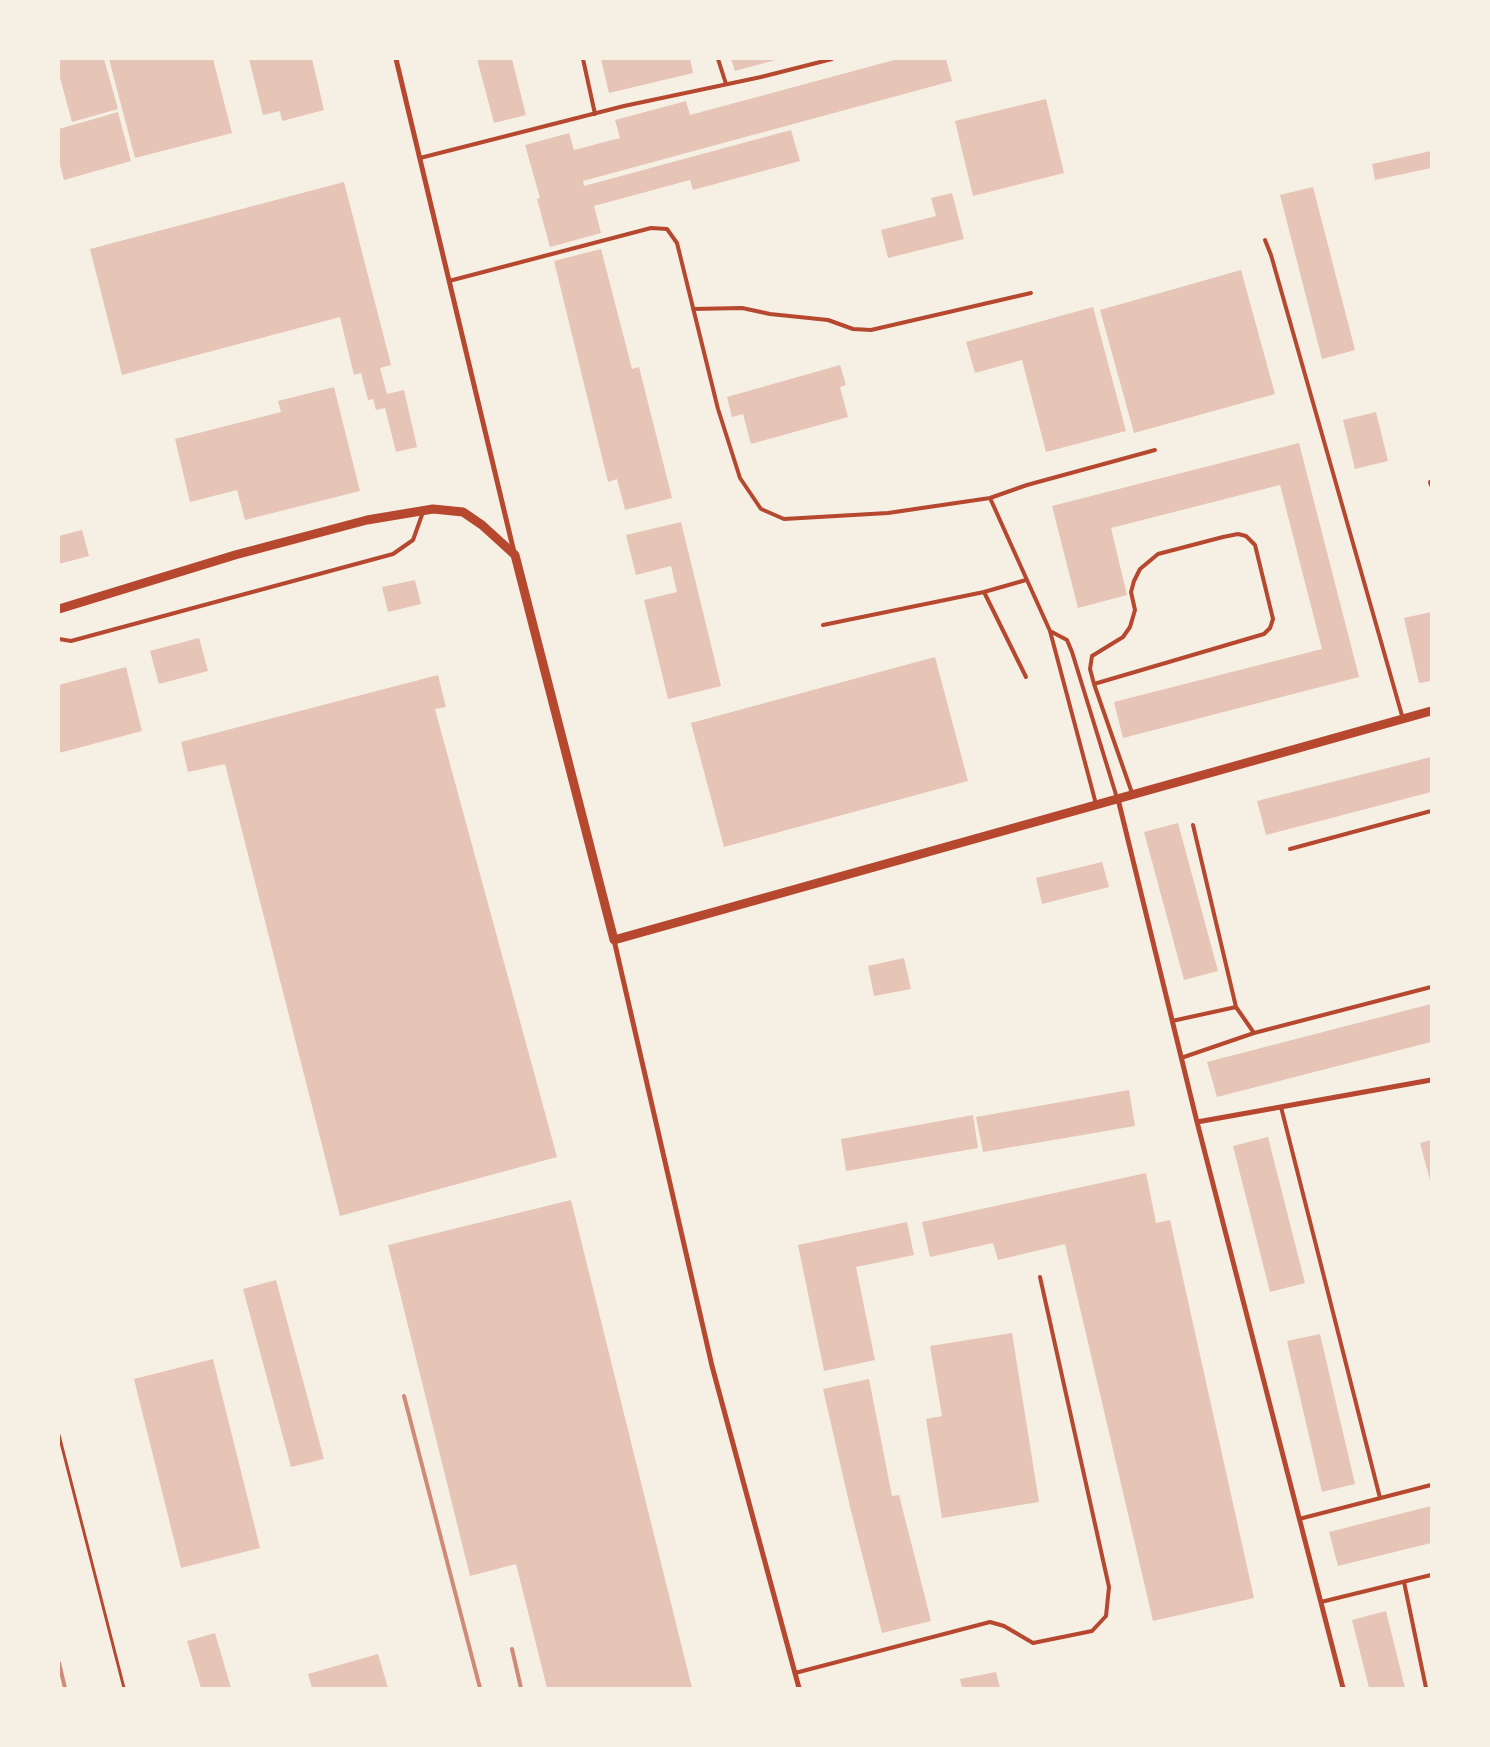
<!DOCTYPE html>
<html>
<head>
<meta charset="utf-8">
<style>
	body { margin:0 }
	#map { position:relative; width:1490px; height:1747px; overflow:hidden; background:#f6efe4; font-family:"Roboto Serif",serif }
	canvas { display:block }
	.frame { position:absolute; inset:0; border:60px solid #f6efe4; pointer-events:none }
</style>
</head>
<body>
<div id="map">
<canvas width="1490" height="1747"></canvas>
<div class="frame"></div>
</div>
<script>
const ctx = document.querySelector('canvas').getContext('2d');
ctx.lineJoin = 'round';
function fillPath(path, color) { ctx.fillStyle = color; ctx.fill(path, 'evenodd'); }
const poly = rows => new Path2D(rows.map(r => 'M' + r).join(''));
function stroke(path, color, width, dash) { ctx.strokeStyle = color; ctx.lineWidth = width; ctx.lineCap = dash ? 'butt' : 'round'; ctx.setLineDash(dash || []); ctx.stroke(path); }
fillPath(poly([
	[59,59,104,59,118,109,72,122,59,74],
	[109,59,213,59,232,133,135,158],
	[249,59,312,59,324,110,282,121,280,111,263,115],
	[477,59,512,59,526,115,494,123],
	[601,59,690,59,693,73,609,93],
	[731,59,779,59,735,71],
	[898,59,946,59,952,81,583,181,584,186,791,130,800,161,693,190,690,180,594,206,601,233,550,247,537,199,540,198,525,145,569,133,574,150,620,138,615,120,686,101,690,115],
	[1046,99,1064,173,973,196,955,121],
	[118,112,131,161,64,180,59,162,59,129],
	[1431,151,1431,168,1375,180,1372,164],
	[344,182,391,365,380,368,387,394,404,390,417,447,396,452,385,408,376,410,373,399,368,400,361,373,354,375,340,317,122,375,90,249],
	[1313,187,1355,350,1322,359,1280,195],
	[952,193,964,239,888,258,881,230,936,216,931,198],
	[601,249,632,369,639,367,672,498,625,510,617,479,608,482,554,261],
	[1241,270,1275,394,1134,433,1100,310],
	[1093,307,1126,431,1046,452,1022,360,975,373,966,342],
	[840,365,846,385,840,387,848,417,751,444,743,414,732,417,727,397],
	[334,387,360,491,245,520,237,490,190,502,175,439,281,412,278,401],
	[1376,412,1388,461,1355,469,1343,420],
	[1299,443,1359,677,1123,738,1114,702,1322,649,1280,485,1111,528,1127,595,1078,608,1052,506],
	[681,522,721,686,668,699,644,600,677,592,671,566,636,575,626,535],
	[82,530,89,556,59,564,59,536],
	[415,580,421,604,388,612,382,587],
	[1431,612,1431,681,1419,683,1404,618],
	[199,638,208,671,159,684,150,651],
	[935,657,968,781,724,847,691,723],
	[126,667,142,731,59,753,59,685],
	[438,675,446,707,435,709,557,1157,340,1216,225,764,188,772,181,742],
	[1431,757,1431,792,1266,835,1257,801],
	[1178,823,1218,971,1184,980,1144,832],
	[1102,862,1109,887,1042,904,1036,878],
	[904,958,911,989,874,996,868,966],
	[1431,1004,1431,1042,1217,1097,1207,1062],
	[1129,1090,1135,1126,983,1152,976,1117],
	[973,1115,978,1148,846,1171,841,1139],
	[1268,1137,1305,1283,1270,1292,1233,1146],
	[1431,1140,1431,1184,1420,1143],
	[1146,1173,1156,1223,1170,1220,1254,1598,1153,1621,1065,1244,998,1260,993,1243,930,1257,922,1222],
	[571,1200,692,1688,547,1688,516,1564,470,1576,388,1245],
	[907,1222,914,1255,856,1267,875,1360,824,1371,798,1245],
	[276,1280,324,1459,291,1467,243,1289],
	[1012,1333,1039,1502,942,1518,926,1419,942,1416,930,1346],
	[1320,1334,1355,1484,1322,1492,1287,1341],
	[213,1359,260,1548,181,1568,134,1379],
	[869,1379,892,1496,899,1495,931,1621,882,1633,850,1507,823,1389],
	[1431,1506,1431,1543,1338,1566,1329,1532],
	[1386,1611,1405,1688,1369,1688,1352,1620],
	[215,1633,231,1688,201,1688,187,1641],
	[378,1654,388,1688,312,1688,308,1674],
	[996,1672,1000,1688,962,1688,960,1679]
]), '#e6c5b7');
stroke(poly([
	[59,1435,124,1688]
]), '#b5482f', 3);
stroke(poly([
	[583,59,595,114],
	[718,59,726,84],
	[420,158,624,106,761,77,832,59],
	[1265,240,1271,255,1403,719],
	[449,281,651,228,667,229,677,243,718,409,740,478,761,509,784,519,888,513,990,498,1027,485,1155,450],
	[693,309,742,308,770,314,828,320,853,329,871,330,1031,293],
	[1430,482,1431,485],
	[990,498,1050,631,1096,804],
	[984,592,1026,677],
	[823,625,984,592,1026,580],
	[1050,631,1067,640,1072,652,1117,798],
	[59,639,71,641,393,554,413,540,423,512],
	[1094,684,1090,669,1092,656,1123,637,1130,627,1135,610,1131,592,1134,581,1140,569,1158,554,1223,537,1238,534,1246,536,1255,545,1273,619,1270,628,1264,634,1094,684,1132,793],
	[1290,849,1431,811],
	[1236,1007,1254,1033,1431,987],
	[1172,1021,1236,1007,1193,825],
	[1181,1058,1254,1033],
	[1281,1107,1380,1498],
	[1299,1519,1431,1485],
	[1404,1582,1426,1688],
	[1321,1602,1431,1575],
	[795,1673,990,1622,1004,1626,1033,1643,1092,1631,1106,1616,1109,1587,1040,1277]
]), '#b5482f', 4);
stroke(poly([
	[396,59,514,552],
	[1118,799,1197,1122,1343,1688],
	[614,940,712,1366,799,1688],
	[1197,1122,1431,1080]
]), '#b5482f', 5);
stroke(poly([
	[59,609,235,555,367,520,433,509,463,512,482,525,515,555,614,940,1431,711]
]), '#b5482f', 9);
stroke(poly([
	[404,1396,480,1688],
	[512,1649,521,1688],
	[59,1663,65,1688]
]), '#cf8b77', 4);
</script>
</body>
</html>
